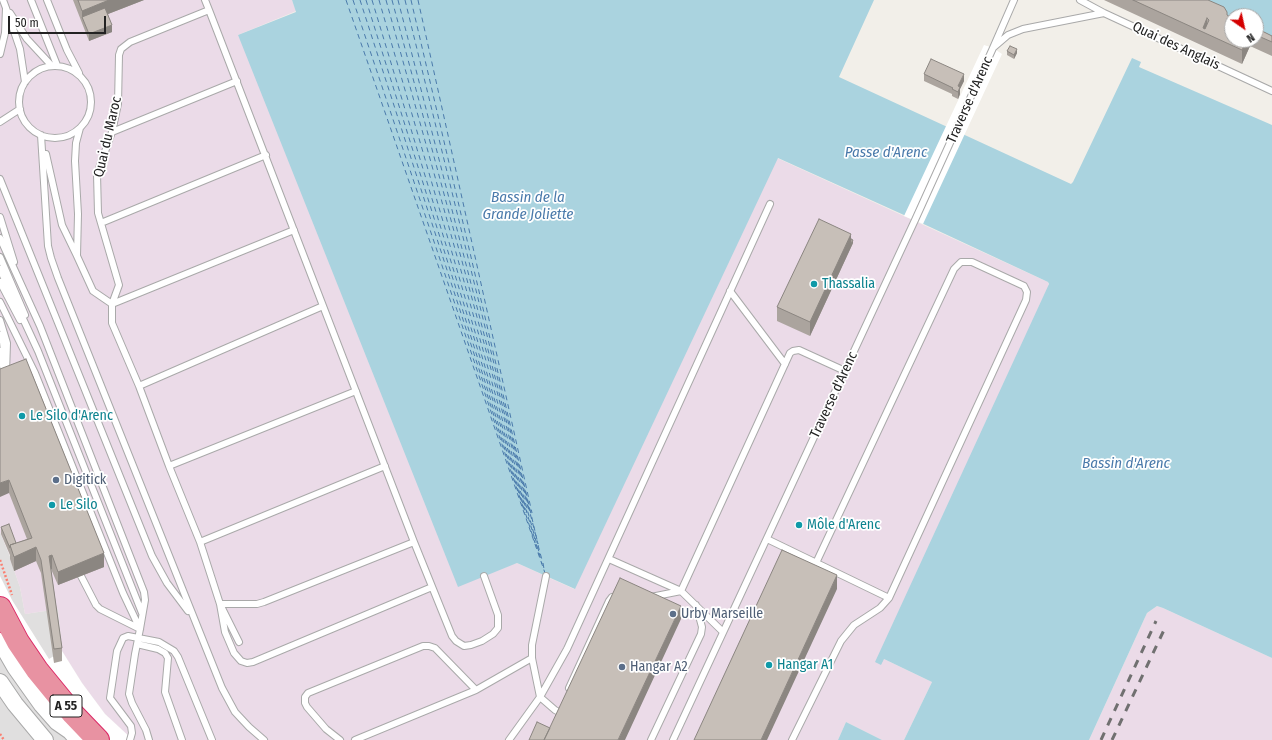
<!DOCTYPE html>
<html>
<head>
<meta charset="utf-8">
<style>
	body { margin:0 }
	#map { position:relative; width:1272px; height:740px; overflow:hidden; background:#f2efe9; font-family:"Fira Sans Condensed",sans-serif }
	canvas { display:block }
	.north { position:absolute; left:1224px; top:8px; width:40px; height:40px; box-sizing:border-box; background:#fff; border:1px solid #a7a7a7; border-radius:50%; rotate:146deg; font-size:11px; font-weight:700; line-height:16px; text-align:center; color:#222 }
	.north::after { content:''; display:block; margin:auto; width:14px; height:18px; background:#d40000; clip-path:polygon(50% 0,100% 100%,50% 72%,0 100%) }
	.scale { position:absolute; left:8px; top:16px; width:98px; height:18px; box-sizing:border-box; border:2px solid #222; border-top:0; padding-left:5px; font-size:12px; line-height:14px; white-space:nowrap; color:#222; -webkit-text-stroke:3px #fff; paint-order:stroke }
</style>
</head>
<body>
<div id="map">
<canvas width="1272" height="740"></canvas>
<div class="north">N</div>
<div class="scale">50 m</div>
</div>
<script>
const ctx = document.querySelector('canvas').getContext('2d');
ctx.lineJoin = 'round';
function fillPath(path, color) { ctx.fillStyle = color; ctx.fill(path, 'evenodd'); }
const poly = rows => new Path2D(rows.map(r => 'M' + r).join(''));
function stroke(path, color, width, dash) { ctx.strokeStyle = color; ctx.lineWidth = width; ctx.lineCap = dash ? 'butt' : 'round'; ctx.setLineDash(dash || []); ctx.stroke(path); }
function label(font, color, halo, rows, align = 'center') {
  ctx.font = font + ' "Fira Sans Condensed",sans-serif'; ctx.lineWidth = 3.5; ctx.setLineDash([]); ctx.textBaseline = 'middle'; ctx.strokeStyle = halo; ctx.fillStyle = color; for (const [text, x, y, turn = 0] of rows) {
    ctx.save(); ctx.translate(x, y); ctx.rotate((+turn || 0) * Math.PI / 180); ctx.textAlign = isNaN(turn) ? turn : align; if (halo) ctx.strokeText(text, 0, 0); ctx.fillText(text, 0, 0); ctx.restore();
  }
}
fillPath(poly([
	[0,532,11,559,10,559,20,587,25,614,58,609,62,651,82,683,105,714,133,740,0,740]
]), '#e0dfdf');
fillPath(poly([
	[0,0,292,0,296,11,238,35,514,564,517,563,574,589,777,158,1048,282,1049,286,884,659,932,682,904,740,882,740,846,722,838,740,133,740,105,714,82,683,62,651,58,609,25,614,20,587,10,559,11,558,0,532],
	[1157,606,1163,608,1272,658,1272,740,1089,740,1147,613]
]), '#ebdbe8');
fillPath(poly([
	[292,0,874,0,839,77,1071,184,1073,182,1132,58,1141,62,1139,67,1272,125,1272,658,1163,608,1157,606,1147,613,1089,740,904,740,932,682,884,659,881,665,875,662,1049,284,1048,282,915,220,778,158,575,589,517,563,458,587,238,35,296,12],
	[1190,0,1272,0,1272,43,1256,36,1256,16,1232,16,1232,20],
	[846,722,882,740,838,740]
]), '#aad3df');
fillPath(poly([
	[984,45,993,48,1002,54,923,224,904,216],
	[0,576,12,600,49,659,62,651,82,683,105,714,133,740,84,740,0,629]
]), '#fff');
stroke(poly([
	[346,0,545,573],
	[353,0,525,513],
	[360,0,535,543],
	[366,0,525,510],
	[372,0,536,543],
	[379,0,527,512],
	[386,0,539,552],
	[392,0,529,511],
	[398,0,538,544],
	[405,0,530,511],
	[411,0,538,544],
	[418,0,532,513],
	[536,544,539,554],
	[538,545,542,560],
	[539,553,542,564],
	[543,563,544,569]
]), '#4a7aab', 1, [5, 4]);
const service = poly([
	[31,0,57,65],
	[47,0,67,50,79,73],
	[1080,0,1104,13,1272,91],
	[6,8,20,49,25,82],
	[209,10,414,542,452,636,456,641,464,646,471,645,482,641,493,634,498,628,498,615,484,576],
	[10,13,27,39,51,65],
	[994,47,1008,35,1023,29,1104,13],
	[0,54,5,33,6,8,3,0],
	'19 102a36 36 0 1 1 72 0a36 36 0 1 1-72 0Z',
	[0,122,20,109],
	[112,132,237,81],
	[41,135,48,246,51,258,58,278,222,688,235,712,249,727,264,740],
	[46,154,62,225,77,256,78,214,75,161,76,143,80,128],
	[0,179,152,556,167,583,188,611],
	[0,217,14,262],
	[101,223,266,155],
	[0,238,40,326,144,592,145,600,140,629],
	[77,256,93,291,112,304,112,323,139,386,169,466,200,542,220,604,225,632,234,653,241,661,247,663,253,662,432,587],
	[0,257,25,315],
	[0,269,38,351,142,613],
	[0,282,20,320],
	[730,291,785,364],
	[0,302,35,373,123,593,140,629],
	[112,304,119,285,98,213,97,174,112,132,118,104,119,55,121,49,130,42,209,10,205,0],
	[112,304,294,230],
	[0,320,7,343,6,374],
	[0,335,3,342,4,352],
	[0,351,4,371],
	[139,386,323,306],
	[169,466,356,391],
	[767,539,889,598],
	[200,542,385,466],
	[609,559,681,591,723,632],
	[81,576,96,605,100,609,140,629,135,654,129,694,132,703,146,730,149,740],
	[651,597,681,591,790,353,793,351,799,350,845,371],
	[239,642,220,604,257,604,264,602,414,542],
	[137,644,158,649,165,653,168,658,165,692,182,740],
	[569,688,609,601,612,597,616,598],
	[563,714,555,710,540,697,567,649,770,204],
	[130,740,132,733,131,726,110,698,117,651,123,638,128,636,159,642,174,651,178,657,212,740],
	[340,740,326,729,307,707,305,703,305,697,308,693,423,646,429,646,435,648,476,690,532,658],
	[355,740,476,690],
	[509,740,540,697,532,658,532,645,546,576],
	[651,740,701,634,702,627,696,605],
	[673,740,915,220,993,48,1014,0],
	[792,740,841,641,854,625,880,608,889,598,1026,300,1027,292,1024,286,972,262,961,262,954,269,816,563]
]);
const tertiary = poly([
	[0,641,15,667,42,705,57,722,70,731,78,740],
	[0,682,15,704,45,740]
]);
const motorway = poly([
	[0,608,18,642,37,670,73,714,98,740]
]);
stroke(service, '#a9a9a9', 8);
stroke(tertiary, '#a9a9a9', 18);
stroke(motorway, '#dc2a67', 24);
stroke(poly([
	[0,560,12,595],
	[0,734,4,740]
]), '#fa8072', 2.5, [2, 2]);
stroke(service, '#fff', 6);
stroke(tertiary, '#fff', 16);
stroke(motorway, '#e892a2', 22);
stroke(poly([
	[1101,740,1156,621],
	[1112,740,1164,630]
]), '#707070', 3, [8, 8]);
fillPath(poly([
	[73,0,144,0,108,14,112,32,89,41],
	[1104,0,1208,0,1227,15,1232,40,1256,40,1256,28,1272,36,1272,56,1250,46,1242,64],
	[1007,51,1017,53,1014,59,1007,55],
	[924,74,964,81,960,89,960,94,958,99,952,96,952,94,924,81],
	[851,239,853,243,810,336,777,321,777,307],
	[0,369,104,567,58,585,51,569,62,648,62,661,54,663,41,573,36,561,14,571,10,559,10,555,1,534,1,527,16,543,27,539,9,493]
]), '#aba49e');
fillPath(poly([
	[109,0,144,0,85,23,82,17,82,11],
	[1207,18,1207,32,1203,28],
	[112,25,112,32,89,41,89,34],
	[1247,40,1250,40,1250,46,1242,64,1242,50],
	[1017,49,1017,53,1014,59,1014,55],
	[964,74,964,81,960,89,960,94,958,99,958,86],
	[851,234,851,244,853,240,853,243,810,336,810,322],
	[9,480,9,493,0,497,0,483],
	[36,547,36,561,14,571,14,557],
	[104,553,104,567,58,585,58,572],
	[52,555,52,569,49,570,49,556],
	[837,575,837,589,767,740,761,740],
	[681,606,681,619,625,740,618,740]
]), '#8b8681');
const building = poly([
	[78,0,109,0,82,11,78,0],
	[1133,0,1208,0,1224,7,1227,12,1227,15,1232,18,1232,40,1247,40,1242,50,1133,0],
	[1207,18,1209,20,1205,29,1203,28,1207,18],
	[105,8,112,25,89,34,82,17,105,8],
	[1256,28,1272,36,1272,42,1256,35,1256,28],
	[1010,46,1017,49,1014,55,1007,51,1010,46],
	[931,59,964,74,958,86,960,87,958,92,952,89,953,88,924,74,931,59],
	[819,219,851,234,810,322,777,307,819,219],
	[851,239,853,240,851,244,851,239],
	[26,359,104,553,58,572,52,555,49,556,62,648,54,649,41,560,36,547,14,557,10,545,32,538,9,480,0,483,0,369,26,359],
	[9,524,16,543,10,545,10,548,1,527,9,524],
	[782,550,837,575,761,740,694,740,782,550],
	[620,578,681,606,618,740,544,740,620,578],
	[537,722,550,728,544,740,529,740,537,722]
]);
fillPath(building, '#c7bfb8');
stroke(building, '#8b8681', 1);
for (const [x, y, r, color] of [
	[814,284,4,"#0f9aa8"],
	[22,416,4,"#0f9aa8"],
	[56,480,4,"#5c6f8a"],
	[52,505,4,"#0f9aa8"],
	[799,525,4,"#0f9aa8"],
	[673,614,4,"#5c6f8a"],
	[769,665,4,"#0f9aa8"],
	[622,667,4,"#5c6f8a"]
]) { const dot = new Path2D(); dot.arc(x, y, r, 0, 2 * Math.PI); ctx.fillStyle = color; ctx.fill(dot); stroke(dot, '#fff', 1.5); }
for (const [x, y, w] of [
	[66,706,32]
]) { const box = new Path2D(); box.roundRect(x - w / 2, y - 11, w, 22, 3); ctx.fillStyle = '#fff'; ctx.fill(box); stroke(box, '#222', 1); }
label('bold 13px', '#222', null, [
	["A 55",66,706]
]);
label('14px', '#222', '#fff', [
	["Quai des Anglais",1176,46,25],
	["Traverse d'Arenc",970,100,-66],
	["Quai du Maroc",108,137,-77],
	["Traverse d'Arenc",834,395,-65]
]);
label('14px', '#0d838f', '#fff', [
	["Thassalia",822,284],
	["Le Silo d'Arenc",30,416],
	["Le Silo",60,505],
	["Môle d'Arenc",807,525],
	["Hangar A1",777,665]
], 'left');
label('14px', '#4e5e75', '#fff', [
	["Digitick",64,480],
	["Urby Marseille",681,614],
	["Hangar A2",630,667]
], 'left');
label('italic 15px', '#4a7aab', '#fff', [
	["Passe d'Arenc",886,153],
	["Bassin de la",528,198],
	["Grande Joliette",528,215],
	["Bassin d'Arenc",1126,464]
]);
</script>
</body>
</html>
